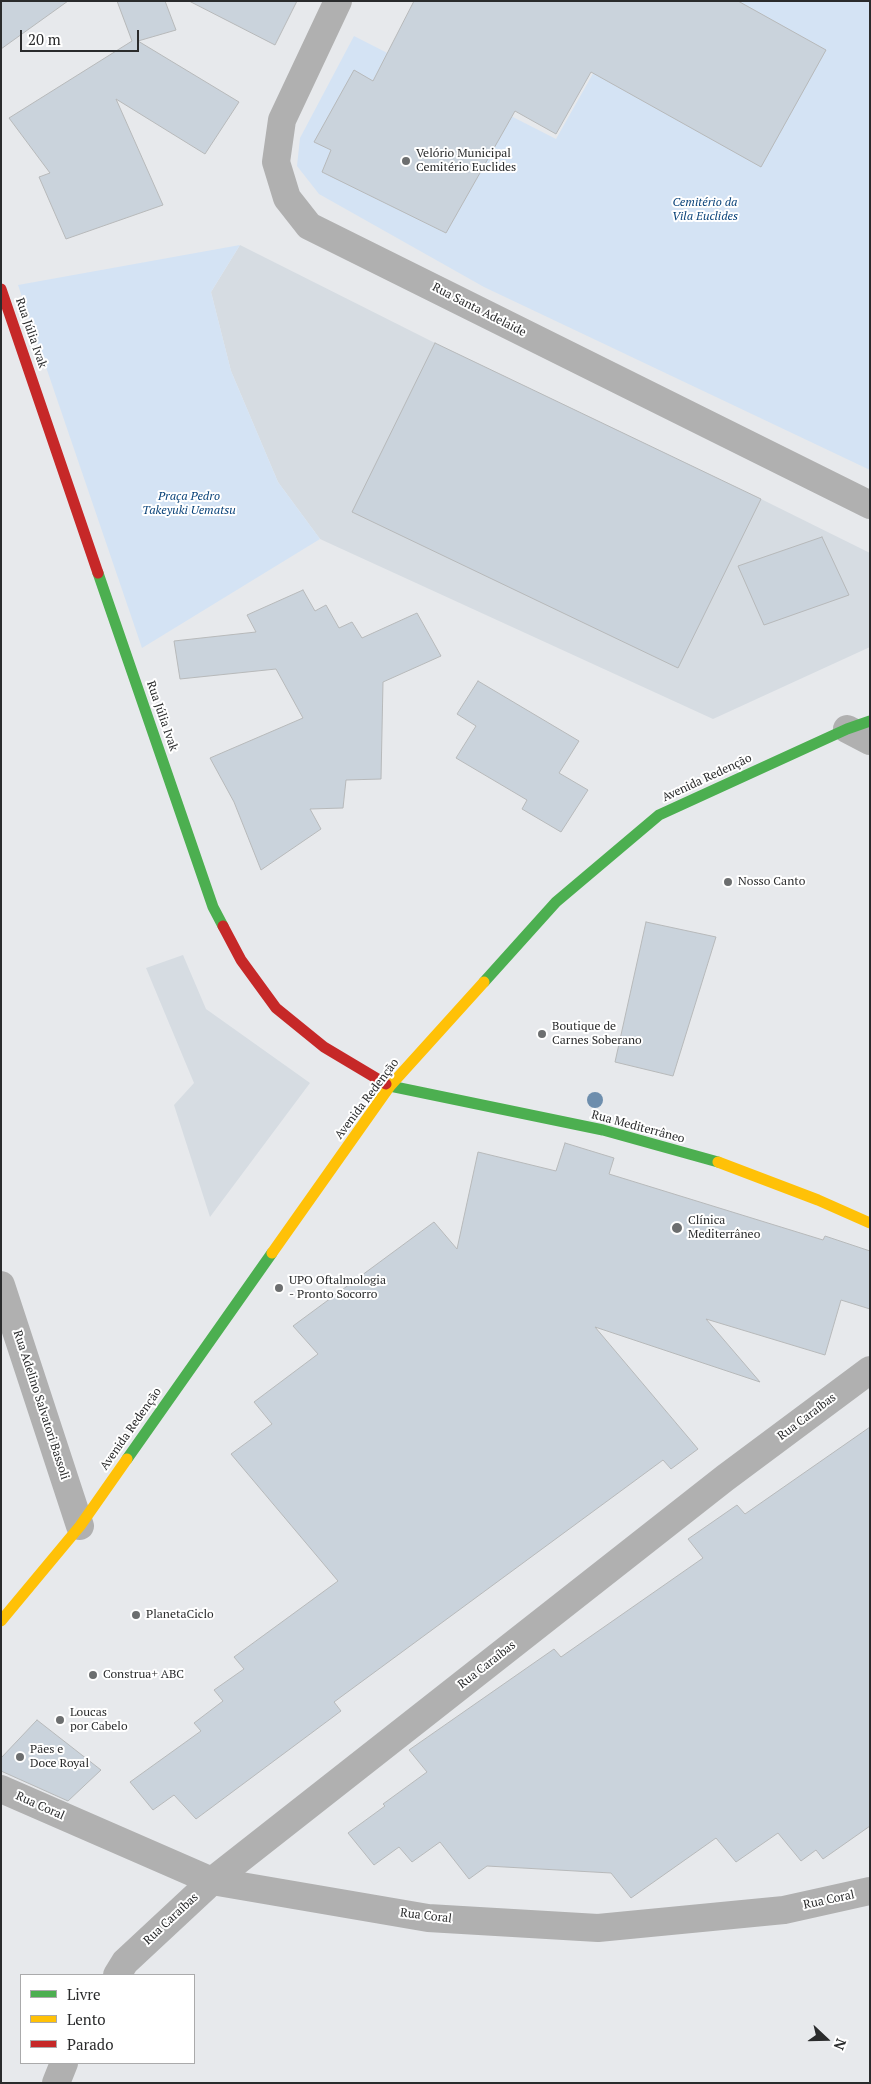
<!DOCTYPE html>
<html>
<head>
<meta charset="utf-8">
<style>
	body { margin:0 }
	#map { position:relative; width:871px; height:2084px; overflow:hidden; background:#e7e9ec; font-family:"PT Serif",serif }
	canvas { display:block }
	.frame { position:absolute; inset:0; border:2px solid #2a2b2c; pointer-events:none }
	.legend { position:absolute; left:20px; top:1974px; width:175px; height:90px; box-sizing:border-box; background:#fff; border:1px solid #aaaaab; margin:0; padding:6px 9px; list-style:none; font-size:15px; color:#2a2b2c }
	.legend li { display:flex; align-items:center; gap:10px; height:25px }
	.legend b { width:25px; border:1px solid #aaaaab }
	.north { position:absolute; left:801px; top:2014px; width:50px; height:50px; -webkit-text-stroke:4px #fff; paint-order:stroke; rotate:111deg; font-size:14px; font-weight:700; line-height:20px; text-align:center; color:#2a2b2c }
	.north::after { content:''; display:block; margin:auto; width:18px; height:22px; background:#2a2b2c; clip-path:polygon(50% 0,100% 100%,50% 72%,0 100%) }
	.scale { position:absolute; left:20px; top:30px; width:119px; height:22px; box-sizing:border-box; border:2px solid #2a2b2c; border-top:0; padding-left:6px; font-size:15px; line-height:18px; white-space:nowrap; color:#2a2b2c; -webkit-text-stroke:4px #fff; paint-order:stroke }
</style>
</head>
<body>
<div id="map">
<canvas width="871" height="2084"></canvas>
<div class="frame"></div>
<ul class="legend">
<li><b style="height:6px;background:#4caf50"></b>Livre</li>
<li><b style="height:6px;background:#ffc107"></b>Lento</li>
<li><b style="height:6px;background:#c62828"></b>Parado</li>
</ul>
<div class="north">N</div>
<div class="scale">20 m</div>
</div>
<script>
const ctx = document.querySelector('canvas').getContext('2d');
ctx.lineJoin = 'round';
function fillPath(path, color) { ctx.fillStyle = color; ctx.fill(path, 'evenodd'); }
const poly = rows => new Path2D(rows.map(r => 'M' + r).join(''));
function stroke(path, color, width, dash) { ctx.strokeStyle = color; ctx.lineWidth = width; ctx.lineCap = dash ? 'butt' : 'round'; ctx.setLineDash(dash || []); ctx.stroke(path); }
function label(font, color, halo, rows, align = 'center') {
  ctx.font = font + ' "PT Serif",serif'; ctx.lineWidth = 4; ctx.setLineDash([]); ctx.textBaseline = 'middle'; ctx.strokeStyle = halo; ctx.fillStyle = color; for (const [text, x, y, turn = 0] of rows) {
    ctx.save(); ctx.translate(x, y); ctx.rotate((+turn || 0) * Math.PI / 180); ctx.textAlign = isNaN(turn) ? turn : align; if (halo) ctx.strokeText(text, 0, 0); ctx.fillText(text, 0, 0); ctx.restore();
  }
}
fillPath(poly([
	[240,245,435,343,761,499,870,553,870,647,713,719,320,539,278,482,231,371,211,292],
	[183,955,206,1009,310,1083,210,1217,174,1105,194,1083,146,968]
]), '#d6dce2');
fillPath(poly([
	[634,1,870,1,870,470,484,287,319,194,297,166,300,138,354,36,556,139],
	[240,245,211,292,231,371,278,482,320,539,142,648,18,285]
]), '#d4e3f4');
const building = poly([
	[1,1,68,1,1,49,1,1],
	[117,1,165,1,176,30,138,41,239,102,205,154,116,99,163,205,66,239,39,177,50,173,9,118,132,41,117,1],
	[189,1,297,1,275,45,189,1],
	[414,1,738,1,826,50,761,167,591,72,556,134,515,111,446,233,322,172,331,150,314,142,354,70,373,81,414,1],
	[435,343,761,499,678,668,352,512,435,343],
	[822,537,849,595,764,625,738,566,822,537],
	[303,590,315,611,326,605,339,628,352,622,362,638,417,613,441,656,383,682,381,779,346,780,343,808,310,809,321,829,261,870,234,802,210,758,303,718,276,669,180,679,174,641,256,632,247,615,303,590],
	[478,681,579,741,559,773,588,790,561,832,522,809,527,800,456,758,476,726,457,714,478,681],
	[646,922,716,937,673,1076,615,1062,646,922],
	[565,1143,614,1158,609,1174,823,1240,825,1236,870,1251,870,1309,841,1300,825,1355,706,1319,760,1382,595,1327,698,1449,671,1469,663,1460,334,1702,341,1711,196,1819,174,1795,153,1810,130,1782,201,1731,194,1723,223,1701,214,1690,244,1669,234,1657,338,1581,231,1454,272,1424,254,1402,318,1354,293,1326,434,1222,457,1249,478,1152,556,1171,565,1143],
	[870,1427,870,1826,823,1859,816,1850,801,1861,778,1833,736,1862,716,1838,631,1898,611,1873,487,1866,469,1879,440,1842,412,1862,399,1847,374,1865,348,1833,385,1806,383,1804,427,1772,409,1750,554,1649,561,1657,703,1558,688,1539,737,1505,745,1514,870,1427],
	[37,1720,101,1770,68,1801,1,1771,1,1758,37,1720]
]);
fillPath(building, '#cad3dc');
stroke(building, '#b7b9ba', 1);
stroke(poly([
	[338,1,282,120,276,162,287,198,309,226,870,505],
	[847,729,870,741],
	[1,1285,80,1526],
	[1,1789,212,1881,428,1918,598,1928,784,1910,870,1891],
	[117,1975,125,1962,212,1881,725,1478,870,1370],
	[56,2083,64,2063]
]), '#b0b0b0', 28);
stroke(poly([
	[98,573,213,907,223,926],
	[484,982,556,902,659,815,847,729,870,721],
	[386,1084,390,1086,603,1130,718,1162],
	[127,1459,272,1253]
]), '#4caf50', 11);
stroke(poly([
	[718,1162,818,1200,870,1223],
	[272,1253,390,1086,484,982],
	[1,1621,80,1526,127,1459]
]), '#ffc107', 11);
stroke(poly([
	[1,289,98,573],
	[223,926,241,960,276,1008,324,1047,386,1084]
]), '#c62828', 11);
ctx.fillStyle = '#6e8ead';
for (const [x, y] of [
	[595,1100]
]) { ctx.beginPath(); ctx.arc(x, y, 8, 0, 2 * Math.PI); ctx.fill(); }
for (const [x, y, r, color] of [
	[406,161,5,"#6c6e6f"],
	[728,882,5,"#6c6e6f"],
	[542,1034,5,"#6c6e6f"],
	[677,1228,6,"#6c6e6f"],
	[279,1288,5,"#6c6e6f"],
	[136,1615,5,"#6c6e6f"],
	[93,1675,5,"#6c6e6f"],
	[60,1720,5,"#6c6e6f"],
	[20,1757,5,"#6c6e6f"]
]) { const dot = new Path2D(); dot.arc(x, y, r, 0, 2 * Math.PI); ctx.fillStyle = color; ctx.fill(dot); stroke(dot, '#fff', 2); }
label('12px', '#2a2b2c', '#fff', [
	["Velório Municipal",416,154],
	["Cemitério Euclides",416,168],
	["Nosso Canto",738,882],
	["Boutique de",552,1027],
	["Carnes Soberano",552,1041],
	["Clínica",688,1221],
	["Mediterrâneo",688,1235],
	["UPO Oftalmologia",289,1281],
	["- Pronto Socorro",289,1295],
	["PlanetaCiclo",146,1615],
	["Construa+ ABC",103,1675],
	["Loucas",70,1713],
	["por Cabelo",70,1727],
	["Pães e",30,1750],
	["Doce Royal",30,1764]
], 'left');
label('italic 12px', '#0b447a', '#fff', [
	["Cemitério da",705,203],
	["Vila Euclides",705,217],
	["Praça Pedro",189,497],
	["Takeyuki Uematsu",189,511]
]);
label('12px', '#2a2b2c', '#fff', [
	["Rua Santa Adelaide",479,310,27],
	["Rua Júlia Ivak",31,333,71],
	["Rua Júlia Ivak",162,716,71],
	["Avenida Redenção",707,778,-25],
	["Avenida Redenção",367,1099,-53],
	["Rua Mediterrâneo",638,1127,15],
	["Rua Adelino Salvatori Bassoli",41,1405,72],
	["Rua Caraíbas",807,1417,-37],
	["Avenida Redenção",131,1429,-55],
	["Rua Caraíbas",487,1665,-38],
	["Rua Coral",40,1806,24],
	["Rua Coral",829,1900,-12],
	["Rua Coral",426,1916,7],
	["Rua Caraíbas",171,1919,-43]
]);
</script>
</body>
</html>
